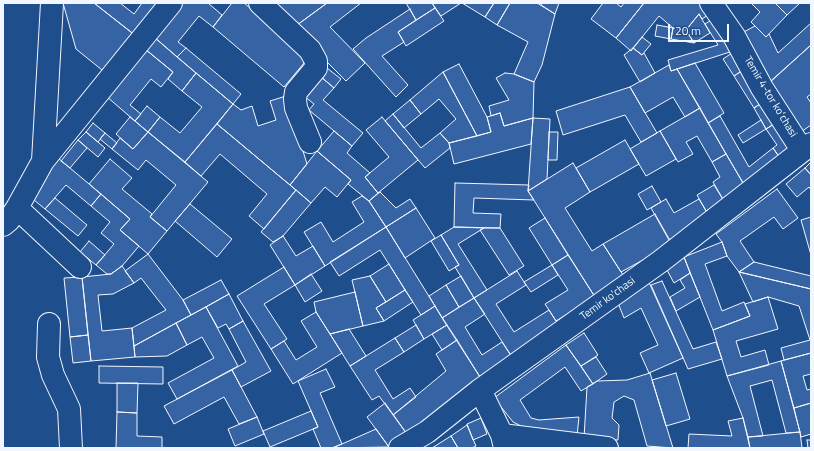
<!DOCTYPE html>
<html>
<head>
<meta charset="utf-8">
<style>
	body { margin:0 }
	#map { position:relative; width:814px; height:451px; overflow:hidden; background:#1f4e8c; font-family:"Titillium Web",sans-serif }
	canvas { display:block }
	.frame { position:absolute; inset:0; border:4px solid #f2f6ff; pointer-events:none }
	.scale { position:absolute; left:668px; top:24px; width:61px; height:18px; box-sizing:border-box; border:2px solid #f2f6ff; border-top:0; padding-left:5px; font-size:12px; line-height:14px; white-space:nowrap; color:#f2f6ff; -webkit-text-stroke:3px #1f4e8c; paint-order:stroke }
</style>
</head>
<body>
<div id="map">
<canvas width="814" height="451"></canvas>
<div class="frame"></div>
<div class="scale">20 m</div>
</div>
<script>
const ctx = document.querySelector('canvas').getContext('2d');
ctx.lineJoin = 'round';
function fillPath(path, color) { ctx.fillStyle = color; ctx.fill(path, 'evenodd'); }
const poly = rows => new Path2D(rows.map(r => 'M' + r).join(''));
function stroke(path, color, width, dash) { ctx.strokeStyle = color; ctx.lineWidth = width; ctx.lineCap = dash ? 'butt' : 'round'; ctx.setLineDash(dash || []); ctx.stroke(path); }
function label(font, color, halo, rows, align = 'center') {
  ctx.font = font + ' "Titillium Web",sans-serif'; ctx.lineWidth = 3; ctx.setLineDash([]); ctx.textBaseline = 'middle'; ctx.strokeStyle = halo; ctx.fillStyle = color; for (const [text, x, y, turn = 0] of rows) {
    ctx.save(); ctx.translate(x, y); ctx.rotate((+turn || 0) * Math.PI / 180); ctx.textAlign = isNaN(turn) ? turn : align; if (halo) ctx.strokeText(text, 0, 0); ctx.fillText(text, 0, 0); ctx.restore();
  }
}
const building = poly([
	[63,3,94,3,136,36,107,74,76,49,63,3],
	[94,3,120,3,134,14,142,3,162,3,136,36,94,3],
	[182,3,208,3,222,15,213,27,199,16,178,42,186,48,177,57,154,37,182,3],
	[232,3,244,3,309,57,284,87,213,27,232,3],
	[268,3,327,3,293,28,268,3],
	[327,3,361,3,330,27,365,63,346,81,293,28,327,3],
	[406,3,432,3,435,8,416,20,406,3],
	[432,3,461,3,441,16,432,3],
	[462,3,494,3,485,17,462,3],
	[494,3,510,3,497,25,485,17,494,3],
	[510,3,537,3,555,14,542,65,534,82,514,74,528,42,497,25,510,3],
	[542,3,559,3,555,14,541,5,542,3],
	[603,3,616,3,621,7,624,3,644,3,616,38,591,19,603,3],
	[644,3,704,3,711,13,702,19,699,14,686,30,673,28,659,16,631,51,616,38,644,3],
	[751,3,775,3,787,15,766,37,751,22,760,12,751,3],
	[775,3,800,3,787,15,775,3],
	[435,8,444,21,406,46,398,32,435,8],
	[410,9,416,20,398,32,404,42,382,56,408,85,396,97,353,49,366,38,410,9],
	[699,14,710,33,694,43,686,30,699,14],
	[716,17,736,50,671,71,668,60,718,45,705,24,716,17],
	[811,23,811,45,767,85,740,34,755,26,766,37,769,34,778,53,811,23],
	[657,25,673,28,671,39,655,36,657,25],
	[673,28,686,30,694,43,671,39,673,28],
	[154,37,196,73,182,91,168,79,173,72,145,49,154,37],
	[642,37,651,44,642,55,633,48,642,37],
	[811,45,811,94,807,97,811,103,811,125,798,134,764,87,811,45],
	[186,48,241,94,233,104,177,57,186,48],
	[633,48,642,55,644,53,655,73,640,82,624,55,633,48],
	[145,49,173,72,161,87,151,79,130,105,141,114,135,121,106,96,145,49],
	[735,51,746,68,734,76,723,59,735,51],
	[695,63,724,113,708,123,677,69,695,63],
	[459,64,487,117,491,132,477,136,443,72,459,64],
	[669,65,671,71,677,69,700,108,685,117,673,97,645,113,630,87,669,65],
	[327,68,341,79,334,88,320,76,327,68],
	[746,68,766,100,754,108,734,76,746,68],
	[443,72,477,136,449,143,440,133,456,119,439,99,421,114,410,100,443,72],
	[196,73,233,104,185,162,148,132,160,117,180,133,202,107,182,91,196,73],
	[505,73,514,74,534,82,533,118,504,126,500,113,491,116,489,106,509,100,496,78,505,73],
	[320,76,334,88,323,100,363,133,352,146,309,110,314,104,304,96,320,76],
	[630,87,657,133,641,142,625,115,563,135,556,111,630,87],
	[286,96,307,164,290,185,217,124,233,104,241,110,252,106,258,126,276,120,270,101,286,96],
	[410,100,421,114,404,128,393,114,410,100],
	[766,100,779,121,766,129,754,108,766,100],
	[147,106,160,117,148,132,135,121,147,106],
	[700,108,726,154,712,162,697,136,686,142,693,154,678,162,660,131,700,108],
	[500,113,504,126,533,118,531,144,454,164,449,143,491,132,487,117,500,113],
	[393,114,421,148,440,133,449,143,450,148,425,168,385,121,393,114],
	[720,116,749,167,773,148,782,161,746,188,708,123,720,116],
	[130,117,148,132,133,149,116,134,130,117],
	[382,117,418,160,378,193,365,177,389,157,366,130,382,117],
	[533,118,550,119,547,179,528,191,533,118],
	[761,120,766,129,743,143,738,135,761,120],
	[779,121,797,149,782,161,773,148,777,145,766,129,779,121],
	[93,123,105,133,98,142,86,132,93,123],
	[217,124,296,190,264,229,249,216,267,194,220,154,201,176,185,162,217,124],
	[334,131,352,146,347,153,370,173,365,177,378,193,369,201,348,184,351,180,317,151,334,131],
	[660,131,676,159,646,176,630,149,660,131],
	[86,132,105,148,98,157,78,140,86,132],
	[148,132,208,182,167,231,150,217,176,185,146,160,138,170,112,149,120,138,133,149,148,132],
	[549,132,558,132,557,160,548,160,549,132],
	[105,133,117,143,112,149,100,139,105,133],
	[78,140,87,148,70,168,61,161,78,140],
	[625,140,639,164,590,192,576,168,625,140],
	[317,151,351,180,337,197,325,187,311,203,290,185,317,151],
	[726,154,746,188,724,201,713,182,720,177,712,162,726,154],
	[58,158,101,194,91,206,66,185,45,209,28,195,58,158],
	[110,159,132,178,122,189,152,214,150,217,167,231,148,254,120,230,130,219,89,184,110,159],
	[811,162,811,175,805,168,811,162],
	[573,163,590,192,565,208,592,251,603,244,625,278,595,297,528,191,573,163],
	[805,168,811,175,811,190,809,187,797,197,786,184,805,168],
	[455,183,529,185,528,191,534,200,474,198,473,213,501,214,500,228,454,227,455,183],
	[714,185,724,201,706,211,697,195,714,185],
	[652,186,661,202,647,210,638,194,652,186],
	[777,189,798,218,783,229,774,217,740,241,754,262,739,272,727,256,722,242,716,234,777,189],
	[296,190,311,203,283,236,273,242,261,232,296,190],
	[380,192,396,208,410,199,416,208,386,227,369,201,380,192],
	[101,194,130,219,120,230,139,246,122,266,111,274,107,274,96,265,114,244,101,233,110,222,91,206,101,194],
	[362,196,369,201,386,227,325,266,304,232,321,222,333,242,364,222,352,202,362,196],
	[55,198,87,225,78,236,45,209,55,198],
	[666,199,674,213,699,199,710,217,669,240,651,208,666,199],
	[190,204,232,239,217,257,175,221,190,204],
	[416,208,435,238,405,258,386,227,416,208],
	[655,214,672,244,621,272,603,244,655,214],
	[811,217,811,255,801,220,811,217],
	[545,218,568,255,552,265,529,228,545,218],
	[386,227,435,306,421,315,380,250,339,276,330,262,386,227],
	[454,227,484,228,458,244,487,290,474,298,455,267,459,265,441,235,454,227],
	[484,228,500,228,524,266,509,275,480,230,484,228],
	[441,235,459,265,449,271,431,241,441,235],
	[283,236,296,256,313,246,325,266,295,285,270,245,283,236],
	[89,241,105,255,96,265,80,252,89,241],
	[722,242,727,256,705,264,722,311,744,302,750,316,713,330,684,257,722,242],
	[148,254,183,300,191,315,134,346,132,328,166,310,141,278,134,283,125,271,148,254],
	[568,255,595,297,556,321,545,304,568,290,552,265,568,255],
	[684,257,690,273,674,283,667,270,684,257],
	[754,262,811,276,811,289,739,272,754,262],
	[389,264,405,290,386,302,370,276,389,264],
	[552,265,558,275,531,292,524,282,552,265],
	[122,266,134,283,113,294,98,295,102,331,132,328,135,357,91,361,82,277,111,274,122,266],
	[284,267,295,285,264,304,287,339,271,349,237,296,284,267],
	[517,271,526,285,496,304,514,332,549,310,560,327,512,357,474,298,517,271],
	[739,272,811,289,811,353,784,360,781,348,810,340,799,306,768,297,753,302,739,272],
	[690,273,700,297,676,311,670,297,685,288,680,280,690,273],
	[311,274,322,291,305,302,295,285,311,274],
	[370,276,386,302,376,308,384,321,363,326,352,280,370,276],
	[461,276,474,298,459,307,446,285,461,276],
	[82,277,88,335,70,337,64,278,82,277],
	[221,280,229,294,191,315,183,300,221,280],
	[648,280,683,358,649,373,640,353,658,345,641,308,624,318,616,298,648,280],
	[662,281,693,349,716,342,722,359,688,369,651,285,662,281],
	[446,285,459,307,442,318,429,296,446,285],
	[405,290,413,302,384,321,376,308,405,290],
	[355,292,363,326,330,334,316,312,314,302,355,292],
	[229,294,243,321,229,329,226,324,218,328,206,307,229,294],
	[768,297,778,329,736,341,741,357,765,350,769,365,727,376,713,330,750,316,745,304,768,297],
	[474,298,485,314,465,327,482,355,502,342,512,357,480,377,442,318,474,298],
	[435,306,447,325,424,339,413,320,435,306],
	[206,307,238,366,177,399,168,383,214,358,202,337,187,345,176,323,206,307],
	[316,312,342,353,293,384,271,349,284,341,296,360,317,347,301,321,316,312],
	[243,321,271,371,241,387,232,370,246,362,229,329,243,321],
	[176,323,187,345,167,356,135,357,134,346,176,323],
	[416,325,424,339,404,352,395,338,416,325],
	[447,325,457,340,442,350,432,334,447,325],
	[349,329,366,356,350,366,330,334,349,329],
	[584,333,598,355,581,366,566,345,584,333],
	[88,335,91,361,73,363,70,337,88,335],
	[395,338,404,352,375,370,393,399,410,388,416,397,393,415,379,396,372,400,350,366,395,338],
	[457,340,480,377,409,437,393,415,446,371,436,354,457,340],
	[566,345,593,384,581,391,565,367,520,400,531,418,539,420,579,417,577,436,531,431,513,422,494,398,566,345],
	[811,353,811,374,803,376,807,390,811,389,811,403,794,408,781,361,811,353],
	[596,357,607,374,593,384,581,366,596,357],
	[781,361,800,432,786,433,772,380,750,386,763,436,748,437,743,418,727,376,781,361],
	[99,366,163,367,163,384,99,383,99,366],
	[326,369,335,387,320,393,342,444,332,448,321,448,313,429,318,427,298,381,326,369],
	[232,370,257,417,239,424,224,397,174,424,164,406,232,370],
	[650,373,673,448,647,446,634,400,624,396,614,402,612,418,619,425,618,440,584,438,587,387,597,381,627,380,650,373],
	[676,373,690,419,666,426,652,380,676,373],
	[117,383,138,383,137,413,117,412,117,383],
	[385,403,407,434,389,447,367,417,385,403],
	[811,403,811,434,801,437,794,408,811,403],
	[311,411,318,427,270,447,263,431,311,411],
	[117,412,137,413,137,436,162,437,162,448,116,448,117,412],
	[257,417,264,434,235,446,228,429,257,417],
	[481,418,487,434,473,440,467,424,481,418],
	[743,418,750,448,688,448,689,434,732,436,728,421,743,418],
	[467,425,476,446,472,448,458,448,451,436,467,425],
	[376,429,389,447,332,448,342,444,376,429],
	[800,432,802,448,750,448,748,437,800,432],
	[451,436,458,448,432,448,451,436],
	[807,440,811,440,811,448,808,448,807,440]
]);
fillPath(building, '#3563a3');
stroke(building, '#f2f6ff', 1);
const minor = poly([
	[260,3,310,50,316,61,316,68,296,92,295,99,296,108,310,142],
	[711,3,734,36,762,88,802,150],
	[43,161,52,3],
	[17,208,80,267],
	[3,225,9,220,17,208,43,161,171,3],
	[49,324,48,357,53,375,69,409,71,448],
	[480,390,502,435,505,448],
	[502,435,607,448],
	[400,448,427,432,480,390,661,261,811,144]
]);
stroke(minor, '#f2f6ff', 24);
stroke(minor, '#1f4e8c', 22);
label('11px', '#f2f6ff', '#1f4e8c', [
	["Temir 4-tor koʻchasi",770,97,59],
	["Temir ko'chasi",608,299,-36]
]);
</script>
</body>
</html>
